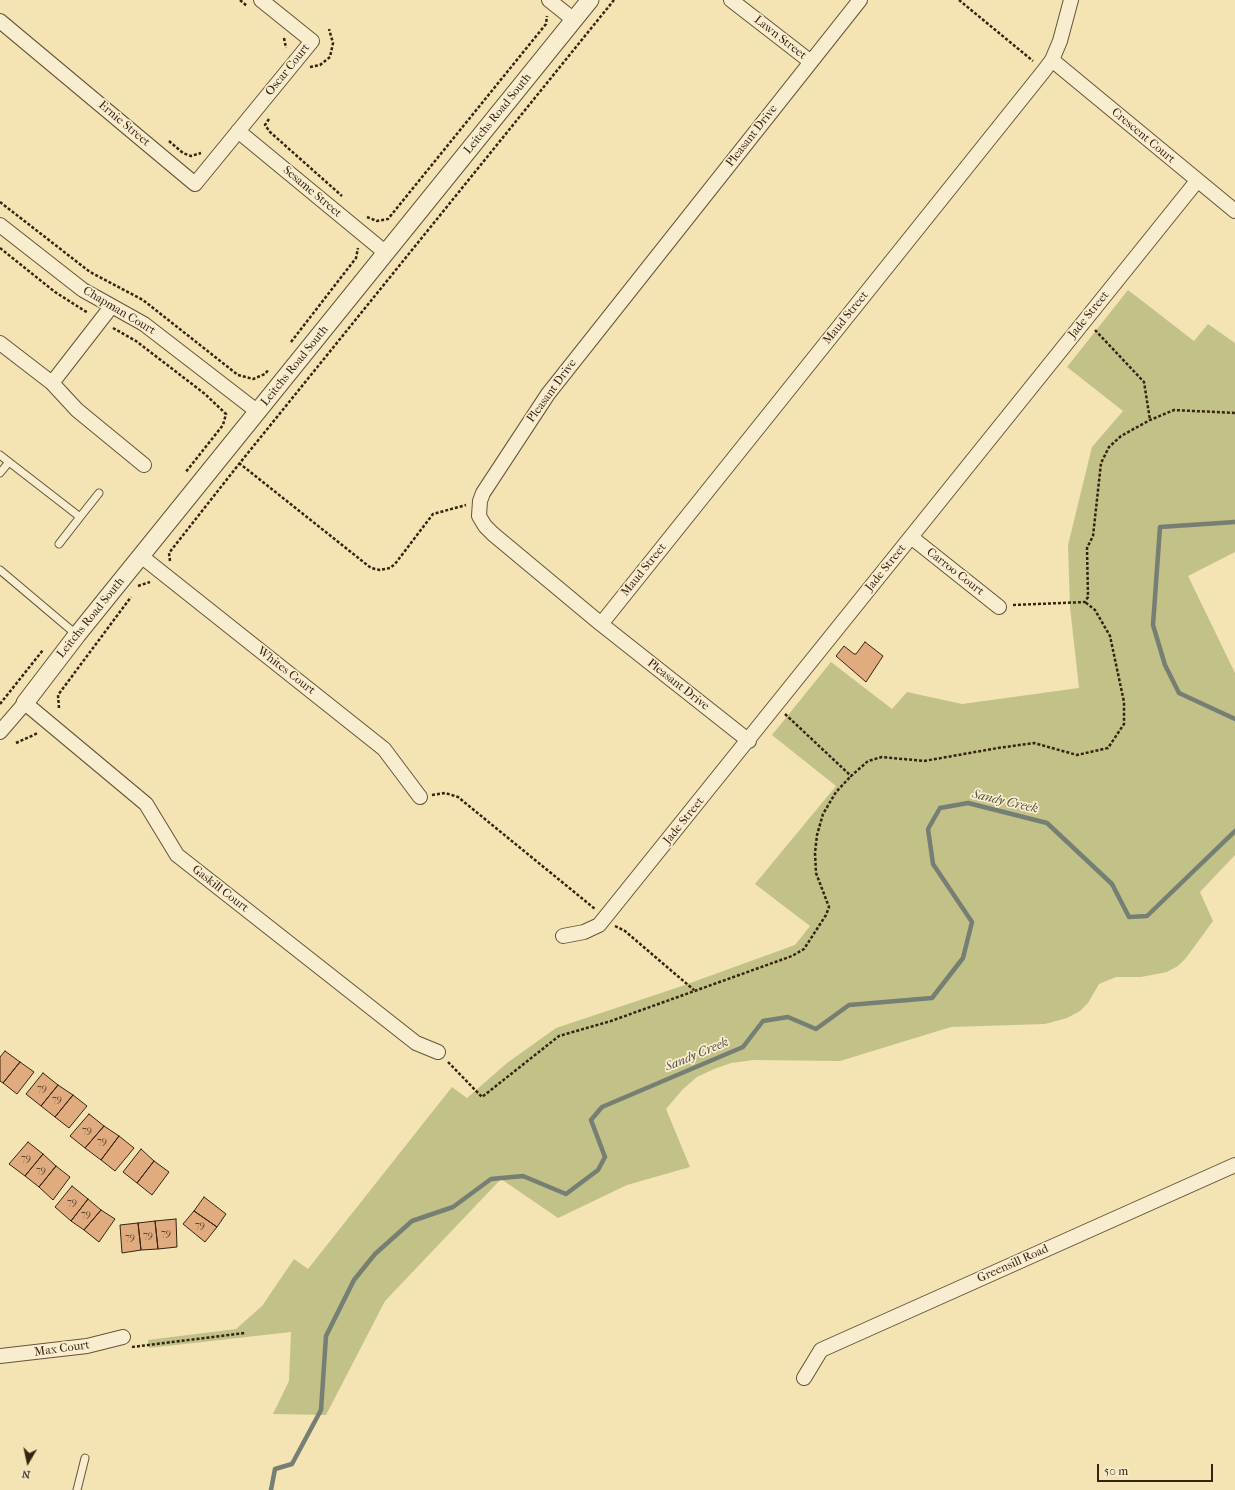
<!DOCTYPE html>
<html>
<head>
<meta charset="utf-8">
<style>
	body { margin:0 }
	#map { position:relative; width:1235px; height:1490px; overflow:hidden; background:#f4e3b3; font-family:"IM FELL French Canon",serif }
	canvas { display:block }
	.north { position:absolute; left:8px; top:1442px; width:40px; height:40px; -webkit-text-stroke:3px #f8edce; paint-order:stroke; rotate:189deg; font-size:11px; font-weight:700; line-height:16px; text-align:center; color:#372311 }
	.north::after { content:''; display:block; margin:auto; width:14px; height:18px; background:#372311; clip-path:polygon(50% 0,100% 100%,50% 72%,0 100%) }
	.scale { position:absolute; left:1097px; top:1464px; width:116px; height:18px; box-sizing:border-box; border:2px solid #372311; border-top:0; padding-left:5px; font-size:12px; line-height:14px; white-space:nowrap; color:#372311; -webkit-text-stroke:3px #f8edce; paint-order:stroke }
</style>
</head>
<body>
<div id="map">
<canvas width="1235" height="1490"></canvas>
<div class="north">N</div>
<div class="scale">50 m</div>
</div>
<script>
const ctx = document.querySelector('canvas').getContext('2d');
ctx.lineJoin = 'round';
function fillPath(path, color) { ctx.fillStyle = color; ctx.fill(path, 'evenodd'); }
const poly = rows => new Path2D(rows.map(r => 'M' + r).join(''));
function stroke(path, color, width, dash) { ctx.strokeStyle = color; ctx.lineWidth = width; ctx.lineCap = dash ? 'butt' : 'round'; ctx.setLineDash(dash || []); ctx.stroke(path); }
function label(font, color, halo, rows, align = 'center') {
  ctx.font = font + ' "IM FELL French Canon",serif'; ctx.lineWidth = 3.5; ctx.setLineDash([]); ctx.textBaseline = 'middle'; ctx.strokeStyle = halo; ctx.fillStyle = color; for (const [text, x, y, turn = 0] of rows) {
    ctx.save(); ctx.translate(x, y); ctx.rotate((+turn || 0) * Math.PI / 180); ctx.textAlign = isNaN(turn) ? turn : align; if (halo) ctx.strokeText(text, 0, 0); ctx.fillText(text, 0, 0); ctx.restore();
  }
}
fillPath(poly([
	[1128,290,1194,341,1208,324,1235,343,1235,552,1188,576,1235,673,1235,855,1200,892,1213,921,1186,958,1178,966,1167,972,1141,977,1116,977,1099,984,1088,1003,1080,1011,1067,1018,1045,1024,951,1027,840,1061,754,1060,731,1063,714,1069,697,1077,683,1089,666,1109,690,1167,627,1185,558,1218,501,1179,385,1301,326,1415,273,1414,289,1381,291,1332,149,1348,148,1340,236,1329,262,1306,294,1259,308,1269,452,1087,467,1098,507,1063,556,1028,682,986,795,945,810,926,755,884,836,786,772,735,831,662,892,709,907,692,962,704,1079,688,1070,607,1068,545,1092,447,1123,411,1067,367]
]), '#c2c188');
stroke(poly([
	[1235,522,1160,527,1153,625,1165,665,1179,693,1235,719],
	[271,1490,275,1469,292,1464,321,1410,326,1336,354,1280,375,1254,412,1221,453,1207,491,1179,523,1176,566,1194,598,1170,605,1157,591,1120,602,1107,743,1047,763,1021,788,1017,816,1029,849,1005,932,998,963,958,972,922,933,864,928,829,940,808,968,803,1047,823,1112,884,1129,917,1147,916,1235,831]
]), '#757f73', 4.5);
const building = poly([
	[865,642,883,656,866,682,836,656,844,646,854,654,856,654,865,642],
	[5,1051,20,1062,3,1083,0,1081,0,1057,5,1051],
	[20,1062,34,1072,17,1094,3,1083,20,1062],
	[43,1073,58,1085,41,1106,26,1094,43,1073],
	[58,1085,73,1095,55,1117,41,1106,58,1085],
	[73,1095,87,1106,69,1128,55,1117,73,1095],
	[89,1114,104,1126,85,1148,70,1136,89,1114],
	[104,1126,119,1136,101,1160,85,1148,104,1126],
	[119,1136,134,1148,115,1171,101,1160,119,1136],
	[28,1142,43,1154,25,1176,9,1164,28,1142],
	[141,1149,154,1161,137,1183,123,1172,141,1149],
	[43,1154,56,1166,39,1187,25,1176,43,1154],
	[154,1161,169,1172,152,1195,137,1183,154,1161],
	[56,1166,70,1177,53,1200,39,1187,56,1166],
	[72,1186,88,1199,71,1221,55,1207,72,1186],
	[204,1197,226,1214,217,1227,194,1211,204,1197],
	[88,1199,101,1210,84,1230,71,1221,88,1199],
	[101,1210,115,1219,99,1242,84,1230,101,1210],
	[194,1211,217,1227,205,1242,183,1224,194,1211],
	[176,1219,177,1247,158,1249,155,1221,176,1219],
	[155,1221,158,1249,141,1250,138,1223,155,1221],
	[138,1223,141,1250,122,1253,120,1225,138,1223]
]);
fillPath(building, '#dfab7f');
stroke(building, '#372311', 1);
const service = poly([
	[0,455,9,462],
	[0,473,9,462,80,517,59,544],
	[80,517,99,493],
	[0,570,77,635],
	[77,1490,85,1458]
]);
const minor = poly([
	[549,0,574,20],
	[731,0,811,62],
	[0,21,195,184,312,41,261,0],
	[1052,60,1235,211],
	[238,131,386,253],
	[0,225,83,290,144,324,258,412],
	[0,343,52,383,77,410,144,465],
	[52,383,111,307],
	[911,537,999,607],
	[141,556,384,749,420,797],
	[601,624,1043,72,1052,60,1060,41,1071,0],
	[0,732,25,703,146,804,177,855,416,1043,438,1052],
	[749,741,601,624,493,534,485,526,479,516,480,501,483,493,548,394,860,0],
	[563,936,584,932,599,925,1197,181],
	[0,1356,87,1346,123,1337],
	[804,1378,821,1350,1235,1165]
]);
const tertiary = poly([
	[25,703,77,635,590,0]
]);
stroke(service, '#66533a', 9);
stroke(minor, '#66533a', 16);
stroke(tertiary, '#66533a', 19);
stroke(poly([
	[240,0,247,6],
	[959,0,1033,61],
	[284,38,286,48],
	[310,67,320,65,330,57,333,43,329,29],
	[269,119,265,125,270,132,342,196],
	[169,141,183,153,191,156,201,153],
	[0,202,90,272,143,300,238,375,253,379,265,374,269,369],
	[367,217,377,221,388,219,546,24,547,16],
	[0,248,55,292,88,313],
	[113,328,136,341,205,394,226,414,223,425,185,473],
	[1095,330,1144,382,1150,420],
	[291,342,356,258,358,248],
	[239,463,371,568,380,570,390,568,395,564,433,514,466,505],
	[170,561,169,553,239,464,614,0],
	[138,586,150,582],
	[1013,605,1085,602,1088,597,1087,548,1093,536,1101,463,1109,447,1121,436,1150,420,1174,410,1235,413],
	[0,704,43,650],
	[59,708,58,695,131,597],
	[785,714,851,776,868,761,882,757,924,761,998,748,1034,743,1077,755,1108,748,1124,724,1124,702,1110,636,1095,610,1085,602],
	[16,743,38,733],
	[432,795,445,793,458,797,595,909],
	[615,926,625,931,694,990],
	[448,1062,482,1097,559,1036,611,1021,792,956,804,949,826,915,829,907,816,873,815,853,817,835,823,814,836,792,851,776],
	[132,1347,245,1333]
]), '#372311', 2.5, [3, 2]);
stroke(service, '#f8edce', 7);
stroke(minor, '#f8edce', 14);
stroke(tertiary, '#f8edce', 17);
label('10px', '#61452c', null, [
	["79",42,1089],
	["79",57,1100],
	["79",87,1131],
	["79",102,1142],
	["79",26,1159],
	["79",41,1171],
	["79",72,1203],
	["79",86,1215],
	["79",200,1226],
	["79",166,1234],
	["79",148,1236],
	["79",130,1238]
]);
label('12px', '#372311', '#f8edce', [
	["Lawn Street",780,38,38],
	["Oscar Court",288,70,-51],
	["Leitchs Road South",498,114,-51],
	["Ernie Street",124,124,40],
	["Pleasant Drive",752,136,-52],
	["Crescent Court",1143,136,40],
	["Sesame Street",312,192,40],
	["Chapman Court",119,311,31],
	["Jade Street",1089,315,-51],
	["Maud Street",846,318,-51],
	["Leitchs Road South",295,366,-51],
	["Pleasant Drive",552,391,-54],
	["Jade Street",886,568,-51],
	["Maud Street",644,570,-51],
	["Carroo Court",955,572,38],
	["Leitchs Road South",91,618,-51],
	["Whites Court",286,671,38],
	["Pleasant Drive",678,685,38],
	["Jade Street",684,821,-51],
	["Gaskill Court",220,889,38],
	["Greensill Road",1013,1264,-24],
	["Max Court",62,1349,-8]
]);
label('italic 13px', '#565142', '#f8edce', [
	["Sandy Creek",1005,802,13],
	["Sandy Creek",697,1055,-23]
]);
</script>
</body>
</html>
